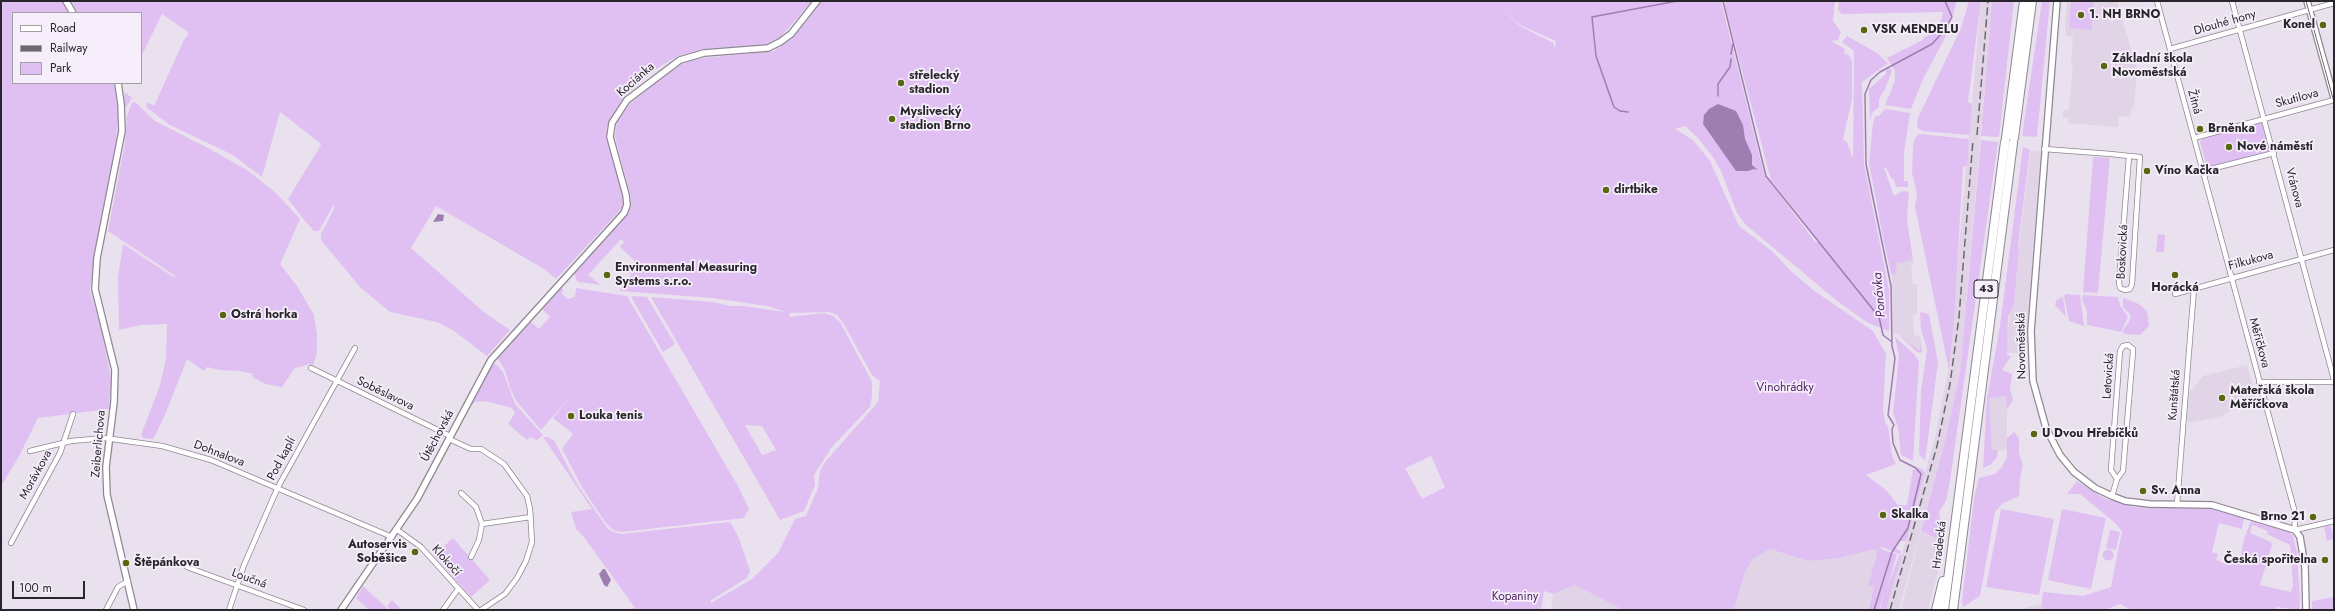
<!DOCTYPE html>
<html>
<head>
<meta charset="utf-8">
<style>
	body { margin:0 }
	#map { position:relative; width:2335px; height:611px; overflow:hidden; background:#e9e1ed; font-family:Jost,sans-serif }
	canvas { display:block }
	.frame { position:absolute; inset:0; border:2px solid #28262a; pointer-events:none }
	.legend { position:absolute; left:12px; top:12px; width:130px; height:72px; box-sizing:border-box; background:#f6effb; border:1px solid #a49fa7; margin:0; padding:5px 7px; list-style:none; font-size:12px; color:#28262a }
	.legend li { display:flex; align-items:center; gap:8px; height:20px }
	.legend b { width:20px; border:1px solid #a49fa7 }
	.scale { position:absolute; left:12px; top:581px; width:73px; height:18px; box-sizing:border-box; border:2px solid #28262a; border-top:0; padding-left:5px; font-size:12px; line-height:14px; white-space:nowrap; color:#28262a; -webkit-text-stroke:3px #f6effb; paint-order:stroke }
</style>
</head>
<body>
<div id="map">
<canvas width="2335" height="611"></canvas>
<div class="frame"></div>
<ul class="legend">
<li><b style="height:5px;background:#fff"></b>Road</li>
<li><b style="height:5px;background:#6c686f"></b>Railway</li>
<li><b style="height:11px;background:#e0c0f2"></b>Park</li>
</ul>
<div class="scale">100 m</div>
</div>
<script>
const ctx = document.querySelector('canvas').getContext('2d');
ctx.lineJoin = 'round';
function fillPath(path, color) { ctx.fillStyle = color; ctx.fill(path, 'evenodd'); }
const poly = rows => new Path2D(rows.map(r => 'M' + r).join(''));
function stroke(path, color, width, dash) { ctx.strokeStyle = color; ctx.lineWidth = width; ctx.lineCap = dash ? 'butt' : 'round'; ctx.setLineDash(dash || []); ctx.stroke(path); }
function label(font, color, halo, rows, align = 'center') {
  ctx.font = font + ' Jost,sans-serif'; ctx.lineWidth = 3.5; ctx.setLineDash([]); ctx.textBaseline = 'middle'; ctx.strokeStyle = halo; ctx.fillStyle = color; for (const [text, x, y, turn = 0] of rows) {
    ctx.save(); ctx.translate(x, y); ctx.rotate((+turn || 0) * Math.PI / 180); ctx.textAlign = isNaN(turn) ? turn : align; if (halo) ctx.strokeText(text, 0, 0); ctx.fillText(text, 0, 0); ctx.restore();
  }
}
fillPath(poly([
	[1981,1,1992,1,1960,373,1946,437,1899,610,1886,610,1936,434,1948,371],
	[2067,1,2117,1,2137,69,2134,108,2131,108,2131,117,2119,116,2118,127,2068,123,2069,117,2063,117,2063,110,2069,110,2073,63,2071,62,2073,37,2066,36,2065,28],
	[2031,151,2041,152,2028,317,2027,353,2006,353,2009,315,2014,307,2019,246],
	[1913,260,1914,263,1911,264,1913,284,1917,284,1917,314,1913,315,1914,335,1919,336,1921,339,1920,351,1899,334,1893,332,1892,263],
	[2247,365,2258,403,2228,412,2222,416,2189,423,2187,420,2189,393,2203,376],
	[1998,395,2007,396,2007,450,1992,451,1989,398],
	[1921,531,1942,543,1942,556,1928,610,1901,610],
	[1770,549,1808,561,1839,558,1877,549,1877,554,1869,586,1874,587,1867,610,1734,610,1745,572,1753,559],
	[1575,585,1623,610,1551,610,1553,594],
	[2043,604,2056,610,2016,610]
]), '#e0d4e6');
fillPath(poly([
	[1,1,62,1,69,13,13,13,13,83,114,83,118,113,116,145,103,208,90,290,102,332,111,379,109,409,38,418,19,456,1,486],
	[71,1,812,1,779,39,768,44,705,49,678,56,659,67,624,96,607,127,606,138,624,198,622,208,556,279,544,269,436,206,411,248,485,313,510,330,487,356,454,331,437,322,390,312,360,287,321,240,321,234,334,209,334,204,319,231,314,231,305,221,288,199,321,145,320,143,280,112,262,177,231,154,170,125,146,107,148,102,154,106,178,53,185,38,188,35,188,32,162,14,141,57,141,13,78,13],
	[821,1,1721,1,1764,174,1816,243,1819,241,1771,180,1725,6,1726,1,1835,1,1833,21,1841,32,1838,40,1831,41,1845,49,1844,53,1849,55,1852,61,1852,99,1843,139,1847,142,1853,159,1854,51,1842,42,1847,36,1877,53,1888,63,1862,82,1864,164,1889,290,1889,331,1868,323,1836,300,1746,225,1737,213,1721,171,1713,157,1698,138,1685,126,1675,129,1693,140,1710,161,1739,226,1772,251,1790,270,1813,290,1873,331,1886,354,1883,409,1885,423,1888,426,1892,456,1896,464,1866,475,1886,490,1898,505,1907,505,1913,469,1920,468,1925,472,1906,541,1899,541,1894,548,1901,551,1900,554,1902,555,1886,610,1880,610,1884,592,1879,610,1868,610,1874,587,1868,586,1877,554,1876,549,1839,558,1808,561,1770,549,1753,559,1745,572,1734,610,1623,610,1575,585,1553,594,1544,591,1541,610,622,610,635,608,584,537,576,529,571,512,592,509,543,437,547,437,554,440,577,484,608,529,613,532,622,534,730,522,739,538,750,571,747,578,710,601,711,603,752,579,778,553,795,519,806,516,818,488,820,471,825,462,878,402,880,381,872,375,845,326,837,315,829,312,789,313,790,317,824,313,833,316,840,322,872,382,872,396,870,407,832,447,814,475,815,485,804,511,780,520,651,297,713,302,730,306,743,306,786,312,767,306,712,298,619,291,631,275,627,271,636,262,620,247,624,242,621,239,588,275,601,285,579,282,576,280,574,272,630,211,631,197,615,137,617,122,631,103,658,81,682,64,695,59,774,51,794,36],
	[1497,5,1520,25,1556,41,1555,48,1553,43,1520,26],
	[745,425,762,426,776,450,762,455],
	[1431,456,1445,487,1422,499,1405,468],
	[1879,546,1900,554,1888,585,1897,554,1883,550],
	[1839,1,1957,1,1946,36,1923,79,1911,109,1885,105,1895,81,1895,71,1887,58,1921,41,1941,21,1943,12,1842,14,1838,10],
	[1969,1,1981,1,1968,102,1972,104,1970,135,1923,131,1917,128,1918,118,1961,28],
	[1992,1,2014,1,1999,137,1981,136],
	[2042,1,2050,1,2037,137,2022,136],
	[2071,1,2094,1,2092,30,2069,28],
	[1890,68,1892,71,1885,89,1879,99,1879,107,1872,113,1870,121,1869,89,1886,74,1886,70],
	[126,93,132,98,125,109,124,95],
	[135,102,155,121,210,149,247,170,275,192,300,219,280,264,297,286,314,315,317,334,317,352,313,366,311,364,295,368,282,387,266,384,252,377,253,374,240,371,220,370,207,367,204,371,187,359,165,415,153,439,143,438,141,435,160,385,166,359,167,324,141,325,119,330,118,277,123,244,175,278,174,275,108,231,125,143,127,116,132,103],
	[1885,109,1910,113,1904,153,1904,181,1908,181,1908,187,1896,187,1894,179,1891,178,1886,167,1884,168,1894,196,1903,191,1909,192,1907,219,1913,260,1896,263,1897,270,1894,275,1891,274,1882,232,1869,163,1873,123,1875,116,1879,116],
	[2261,120,2270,152,2207,168,2200,142,2204,137],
	[1919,134,1969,139,1967,166,1963,166,1954,320,1949,370,1915,207,1917,194,1912,173,1913,146,1915,138],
	[1981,140,1998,142,1950,481,1946,501,1939,512,1943,542,1921,531,1946,437,1960,373],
	[2023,147,2030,150,2018,246,2019,247,2014,306,2008,316,2007,355,2011,356,2002,370,2012,374,2010,389,2013,400,2007,409,2006,396,1989,398,1992,450,1998,450,1997,457,1990,465,1983,468,1987,399,2000,326],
	[2093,157,2110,158,2098,293,2083,292],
	[2158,234,2165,235,2164,252,2156,252],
	[559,288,563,289,562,294,568,299,575,297,576,288,627,296,739,488,749,509,744,518,621,532,613,530,605,522,582,487,562,449,573,434,553,418,569,398,541,430,517,402,510,388,505,370,498,359,498,356,526,325,531,322,539,329,550,317,542,309],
	[2066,294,2080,295,2084,326,2069,321,2064,296],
	[2083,295,2118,297,2120,305,2128,317,2121,332,2087,325,2087,311,2082,299],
	[633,296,647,297,675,344,663,352,631,297],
	[2061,297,2063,297,2066,317,2055,305,2056,301],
	[2123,298,2139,304,2147,311,2149,326,2140,335,2124,334,2123,330,2129,322,2131,315,2123,307],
	[1920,312,1929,314,1938,363,1925,461,1919,454,1921,391,1927,349,1921,330],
	[1896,332,1920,351,1921,339,1922,353,1917,352],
	[1895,337,1915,355,1919,362,1913,461,1901,455,1898,427,1893,413,1899,357],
	[495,363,503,372,515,404,543,435,537,440,530,437,527,440,508,424,515,413,512,408,485,401,475,402,471,406,484,377],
	[2014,432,2019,438,2019,453,2023,465,2020,478,2019,496,2002,504,1995,512,1980,596,1963,607,1962,601,1974,499,1979,478,1995,474,2001,468,2007,457,2007,438],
	[2077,481,2104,498,2134,507,2215,509,2242,516,2244,518,2242,529,2219,523,2212,552,2218,554,2216,560,2226,564,2235,563,2240,558,2245,536,2251,521,2289,532,2293,536,2297,553,2300,600,2299,610,2277,607,2276,610,2131,610,2120,604,2105,610,2047,610,2041,606,2043,592,2083,596,2111,587,2122,531,2115,523,2080,494,2067,494],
	[2252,525,2268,531,2267,534,2290,545,2293,585,2291,592,2260,585,2272,545,2271,542,2250,533],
	[2001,509,2054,519,2039,595,1986,587],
	[2062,509,2106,518,2091,589,2048,580],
	[2330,525,2334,539,2327,541,2324,527],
	[2110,530,2120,532,2116,550,2106,548],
	[453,538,490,580,471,597,434,555],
	'2102.5 555a5.5 5.5 0 1 1 11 0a5.5 5.5 0 1 1-11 0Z',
	[363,586,389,610,369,610,356,598],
	[2334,597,2334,610,2312,610,2312,601],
	[392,600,400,608,399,610,392,610,387,606]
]), '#e0c0f2');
fillPath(poly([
	[1718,104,1736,111,1743,125,1745,139,1752,155,1752,165,1758,170,1754,169,1748,171,1736,171,1703,124,1704,115,1709,109],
	[438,214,444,215,443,221,433,222],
	[603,569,605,569,611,580,607,587,604,585,599,574]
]), '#9e7db0');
stroke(poly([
	[1723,1,1766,176,1879,317,1883,335,1892,342],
	[1731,54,1733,44],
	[1718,96,1718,84,1730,67,1731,59],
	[1628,112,1620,111,1614,107,1596,56,1592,17,1677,1],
	[1874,610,1892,552,1908,528,1921,474,1916,468,1900,460,1893,443,1892,429,1894,425,1888,415,1895,358,1892,346,1891,286,1866,164,1865,94,1871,80,1880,72,1932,44,1944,31,1952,17,1945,1]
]), '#9e7db0', 1.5);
const minor = poly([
	[2157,1,2294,509,2295,530,2334,521],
	[2232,1,2334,380],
	[2170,49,2334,3],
	[2194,138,2334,100],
	[2044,149,2111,154,2129,156,2140,157,2132,284,2130,289,2125,290,2120,288,2119,283,2129,156],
	[2203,171,2274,153],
	[2175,294,2334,250],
	[311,368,450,436],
	[2259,382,2334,382],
	[449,439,471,449,481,449,504,464,527,496,530,509,532,542,526,561,517,578,505,594,481,610],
	[30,451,71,441,105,438,162,446,211,460,392,537],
	[461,493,476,507,482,524,479,540,471,557],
	[2112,496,2117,479,2123,471,2133,352,2133,349,2128,345,2123,346,2120,351,2111,470,2117,479],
	[2177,504,2194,288],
	[482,524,531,517],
	[396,529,421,547,478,610],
	[11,543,60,453,73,414],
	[187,567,304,610],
	[106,610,118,587,128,581],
	[229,610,244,565,278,487,355,348],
	[443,610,458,589]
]);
const tertiary = poly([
	[66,1,73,13],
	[2057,1,2031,331,2033,381,2046,428,2060,455,2074,472,2095,488,2112,496,2125,501,2150,504,2212,505,2295,530,2300,537,2305,567,2306,610],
	[2307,1,2334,98],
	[118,83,121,104,122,131,97,258,95,289,115,370,114,402,106,467,107,495,134,610],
	[341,610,417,499,491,360,624,213,627,205,626,195,610,137,612,123,627,100,680,60,704,53,768,48,780,42,791,34,817,1]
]);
const trunk = poly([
	[2006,138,2024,1],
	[2014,138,2032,1],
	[1936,610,1943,581],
	[1944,610,2005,142],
	[1953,610,2013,143]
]);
stroke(minor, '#8f8893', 6);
stroke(tertiary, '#8f8893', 8);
stroke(trunk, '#8f8893', 10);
stroke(minor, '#fff', 4.5);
stroke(tertiary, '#fff', 5.5);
stroke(trunk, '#fff', 8);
stroke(poly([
	[2306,1,2334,102]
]), '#6c686f', 1);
stroke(poly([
	[1977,135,1988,1],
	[1890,610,1937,446,1950,384,1959,317,1973,140]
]), '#6c686f', 1.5, [8, 4]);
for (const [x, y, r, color] of [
	[2081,15,4,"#586710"],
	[2323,25,4,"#586710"],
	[1864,30,4,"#586710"],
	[2104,66,4,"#586710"],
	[901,83,4,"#586710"],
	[892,119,4,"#586710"],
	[2200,129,4,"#586710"],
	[2229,147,4,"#586710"],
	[2147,171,4,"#586710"],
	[1606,190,4,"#586710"],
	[607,275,4,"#586710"],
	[2175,275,4,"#586710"],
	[223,315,4,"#586710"],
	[2222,398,4,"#586710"],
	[571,416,4,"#586710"],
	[2034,434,4,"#586710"],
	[2143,491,4,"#586710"],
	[1883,515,4,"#586710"],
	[2313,517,4,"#586710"],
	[415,552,4,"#586710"],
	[2325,560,4,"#586710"],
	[126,563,4,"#586710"]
]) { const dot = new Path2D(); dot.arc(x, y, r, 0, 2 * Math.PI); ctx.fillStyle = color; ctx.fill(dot); stroke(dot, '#f6effb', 1.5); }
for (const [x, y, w] of [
	[1986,289,24]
]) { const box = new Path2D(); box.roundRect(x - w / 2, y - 9, w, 18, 3); ctx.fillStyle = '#f6effb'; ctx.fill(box); stroke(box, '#28262a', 1); }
label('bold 11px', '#28262a', null, [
	["43",1986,289]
]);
label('bold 12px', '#28262a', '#f6effb', [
	["1. NH BRNO",2089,15],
	["Konel",2315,25,"right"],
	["VSK MENDELU",1872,30],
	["Základní škola",2112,59],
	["Novoměstská",2112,73],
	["střelecký",909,76],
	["stadion",909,90],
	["Myslivecký",900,112],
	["stadion Brno",900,126],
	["Brněnka",2208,129],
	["Nové náměstí",2237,147],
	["Víno Kačka",2155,171],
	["dirtbike",1614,190],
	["Environmental Measuring",615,268],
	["Systems s.r.o.",615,282],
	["Horácká",2175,288,"center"],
	["Ostrá horka",231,315],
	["Mateřská škola",2230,391],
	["Měříčkova",2230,405],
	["Louka tenis",579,416],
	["U Dvou Hřebíčků",2042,434],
	["Sv. Anna",2151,491],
	["Skalka",1891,515],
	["Brno 21",2305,517,"right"],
	["Autoservis",407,545,"right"],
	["Soběšice",407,559,"right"],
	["Česká spořitelna",2317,560,"right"],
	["Štěpánkova",134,563]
], 'left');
label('12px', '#28262a', '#f6effb', [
	["Dlouhé hony",2225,23,-16],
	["Kociánka",636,80,-41],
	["Skutilova",2297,99,-15],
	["Žitná",2194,102,75],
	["Vránova",2294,188,75],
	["Boskovická",2123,252,-87],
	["Filkukova",2251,261,-15],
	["Měřičkova",2259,343,75],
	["Novoměstská",2022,346,-91],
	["Letovická",2109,376,-86],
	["Soběslavova",385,394,26],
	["Kunštátská",2175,395,-86],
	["Útěchovská",438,436,-62],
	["Zeiberlichova",99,444,-85],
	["Dohnalova",219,454,21],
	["Pod kaplí",282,459,-62],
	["Morávkova",36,475,-61],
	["Hradecká",1940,545,-83],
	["Klokočí",446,561,48],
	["Loučná",249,579,20]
]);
label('12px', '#4b1f5e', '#f6effb', [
	["Vinohrádky",1785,388],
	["Kopaniny",1515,597]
]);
label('italic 13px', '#542969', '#f6effb', [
	["Ponávka",1880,295,-95]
]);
</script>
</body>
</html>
